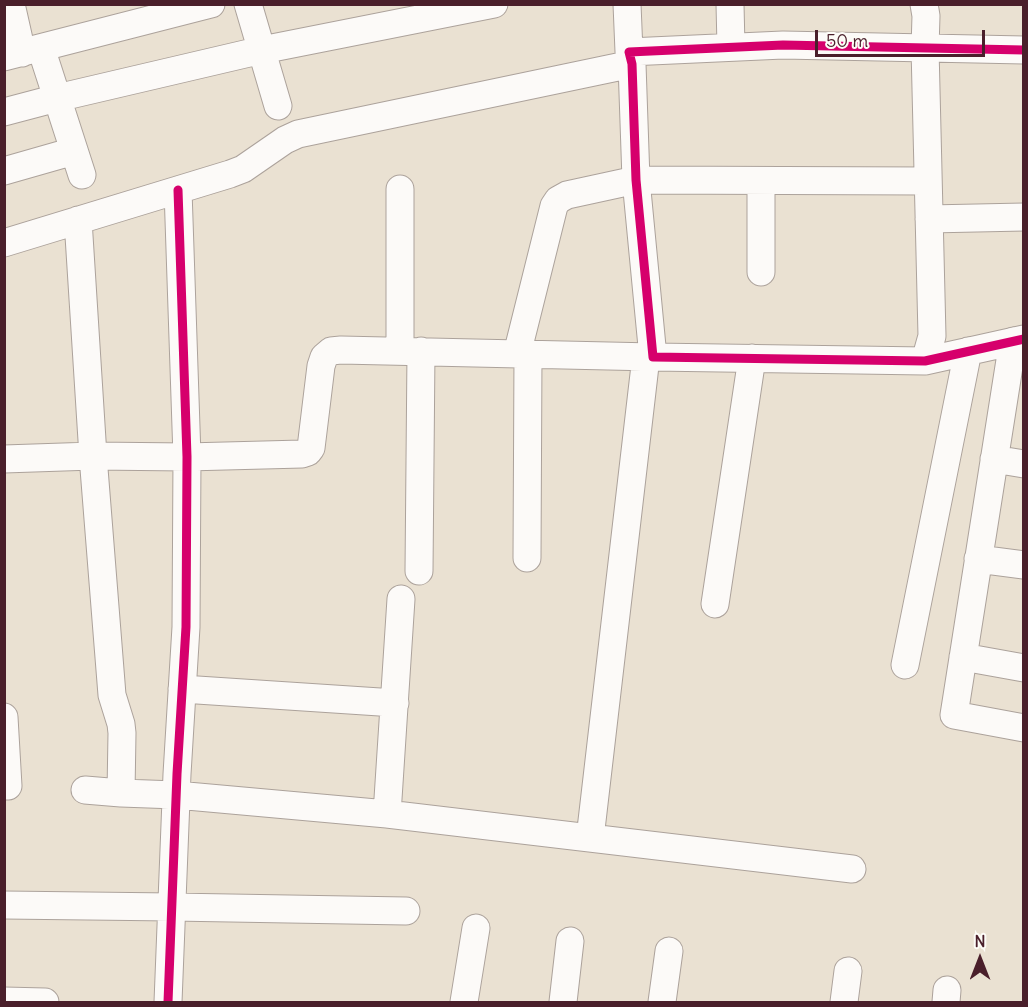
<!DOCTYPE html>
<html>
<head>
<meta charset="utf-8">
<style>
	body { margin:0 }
	#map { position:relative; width:1028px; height:1007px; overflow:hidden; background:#eae1d2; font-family:Delius,sans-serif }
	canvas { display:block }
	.frame { position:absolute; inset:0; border:6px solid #4a1f2b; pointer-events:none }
	.north { position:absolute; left:950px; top:929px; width:60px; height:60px; -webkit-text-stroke:4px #fdfcf7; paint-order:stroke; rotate:0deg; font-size:16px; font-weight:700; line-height:24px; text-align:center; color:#4a1f2b }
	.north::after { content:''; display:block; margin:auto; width:21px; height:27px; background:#4a1f2b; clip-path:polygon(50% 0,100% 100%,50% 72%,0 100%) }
	.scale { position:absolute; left:815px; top:30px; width:170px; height:27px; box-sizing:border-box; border:3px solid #4a1f2b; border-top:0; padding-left:8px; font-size:18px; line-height:21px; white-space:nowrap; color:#4a1f2b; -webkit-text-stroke:4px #fdfcf7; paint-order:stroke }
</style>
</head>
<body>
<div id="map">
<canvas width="1028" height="1007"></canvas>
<div class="frame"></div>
<div class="north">N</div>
<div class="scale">50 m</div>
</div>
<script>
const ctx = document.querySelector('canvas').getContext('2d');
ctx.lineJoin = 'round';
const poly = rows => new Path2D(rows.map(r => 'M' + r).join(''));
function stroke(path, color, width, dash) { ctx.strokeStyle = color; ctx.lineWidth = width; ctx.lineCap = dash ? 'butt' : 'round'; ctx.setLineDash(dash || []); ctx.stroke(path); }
const minor = poly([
	[11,4,22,53],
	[248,4,278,106],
	[627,4,629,52],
	[730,4,731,47],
	[924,4,926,16,925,48,932,336,925,361],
	[41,48,82,175],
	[1024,50,783,45,629,52,632,64,636,180,653,357,925,361,1024,339],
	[4,57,211,4],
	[4,112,57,98,262,50,494,4],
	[4,171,74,151],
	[761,181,761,272],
	[400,189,400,351],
	[929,219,1024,217],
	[78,220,93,456,112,695,121,724,122,733,121,793],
	[4,243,230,174,243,169,285,140,298,134,632,64],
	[1013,341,954,715,1024,728],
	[517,354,554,206,558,200,567,195,636,180,928,181],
	[4,459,93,456,187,457,302,454,308,452,311,448,321,366,324,357,331,351,341,350,653,357],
	[994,459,1024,464],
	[527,558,528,354],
	[978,559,1024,565],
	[419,571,421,351],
	[715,604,752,358],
	[963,657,1024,668],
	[905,665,968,351],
	[182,689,395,703],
	[4,717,8,786,4,786],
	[85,790,121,793,176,795,387,814,852,869],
	[387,814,401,599],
	[590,838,646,357],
	[4,905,172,907,406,911],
	[4,1001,45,1002],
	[168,1002,177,774,186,627,187,457,178,190],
	[464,1002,476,928],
	[563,1002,570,941],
	[662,1002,669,951],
	[844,1002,848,971],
	[946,1002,947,990]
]);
stroke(minor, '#aca29b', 29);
stroke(minor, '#fcfaf8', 27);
stroke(poly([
	[1024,50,783,45,629,52,632,64,636,180,653,357,925,361,1024,339],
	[168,1002,177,774,186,627,187,457,178,190]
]), '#d6006c', 9);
</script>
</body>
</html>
